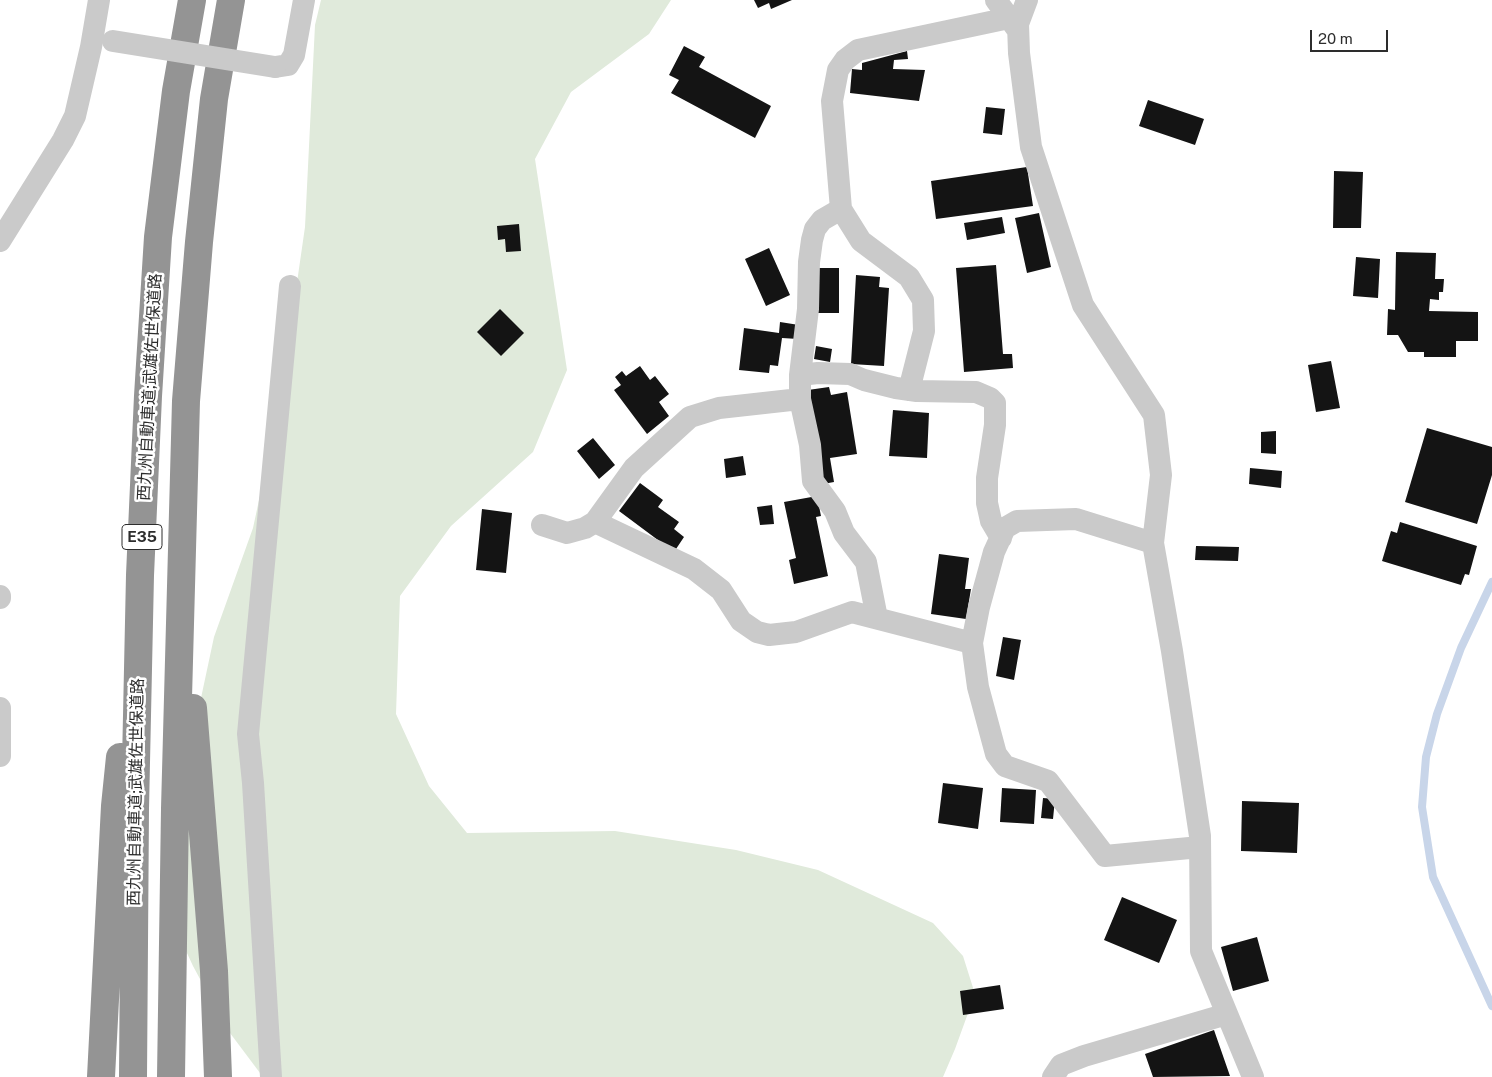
<!DOCTYPE html>
<html>
<head>
<meta charset="utf-8">
<style>
	body { margin:0 }
	#map { position:relative; width:1492px; height:1077px; overflow:hidden; background:#fff; font-family:"Public Sans",sans-serif }
	canvas { display:block }
	.scale { position:absolute; left:1310px; top:30px; width:78px; height:22px; box-sizing:border-box; border:2px solid #2d2d2d; border-top:0; padding-left:6px; font-size:15px; line-height:18px; white-space:nowrap; color:#2d2d2d; -webkit-text-stroke:4px #fff; paint-order:stroke }
</style>
</head>
<body>
<div id="map">
<canvas width="1492" height="1077"></canvas>
<div class="scale">20 m</div>
</div>
<script>
const ctx = document.querySelector('canvas').getContext('2d');
ctx.lineJoin = 'round';
function fillPath(path, color) { ctx.fillStyle = color; ctx.fill(path, 'evenodd'); }
const poly = rows => new Path2D(rows.map(r => 'M' + r).join(''));
function stroke(path, color, width, dash) { ctx.strokeStyle = color; ctx.lineWidth = width; ctx.lineCap = dash ? 'butt' : 'round'; ctx.setLineDash(dash || []); ctx.stroke(path); }
function label(font, color, halo, rows, align = 'center') {
  ctx.font = font + ' "Public Sans","Noto Sans JP",sans-serif'; ctx.lineWidth = 5; ctx.setLineDash([]); ctx.textBaseline = 'middle'; ctx.strokeStyle = halo; ctx.fillStyle = color; for (const [text, x, y, turn = 0] of rows) {
    ctx.save(); ctx.translate(x, y); ctx.rotate((+turn || 0) * Math.PI / 180); ctx.textAlign = isNaN(turn) ? turn : align; if (halo) ctx.strokeText(text, 0, 0); ctx.fillText(text, 0, 0); ctx.restore();
  }
}
fillPath(poly([
	[321,0,671,0,649,34,571,92,535,159,567,370,533,452,451,526,400,596,396,714,429,786,467,833,615,831,736,850,818,870,933,923,963,956,975,994,955,1049,943,1077,263,1077,227,1029,193,966,167,910,188,759,214,637,253,528,279,407,305,227,315,25]
]), '#e0eadb');
stroke(poly([
	[1492,582,1461,648,1437,714,1426,757,1422,807,1433,877,1492,1006]
]), '#c8d5e9', 8);
fillPath(poly([
	[754,0,792,0,771,9,769,3,758,8],
	[684,46,705,57,699,67,771,106,755,138,671,93,679,80,669,75],
	[907,51,908,59,894,60,893,69,925,70,919,101,850,93,852,69,862,70,862,63],
	[1148,100,1204,119,1195,145,1139,126],
	[986,107,1005,109,1002,135,983,133],
	[1027,167,1033,206,936,219,931,181],
	[1334,171,1363,172,1361,228,1333,228],
	[1039,213,1051,267,1027,273,1015,218],
	[1002,217,1005,233,967,240,964,223],
	[519,224,521,251,506,252,505,239,498,240,497,226],
	[769,248,790,295,766,306,745,259],
	[1396,252,1436,253,1435,279,1444,279,1443,292,1439,292,1439,300,1430,299,1429,311,1478,312,1478,341,1456,341,1456,357,1424,357,1424,352,1408,352,1398,335,1387,335,1388,309,1395,310],
	[1356,257,1380,259,1378,298,1353,296],
	[996,265,1003,354,1012,354,1013,368,964,372,956,268],
	[819,268,839,268,839,313,818,313],
	[856,275,880,277,879,287,889,288,884,366,851,364],
	[500,309,524,333,501,356,477,332],
	[780,322,799,325,798,339,782,338,778,366,770,365,769,373,739,370,744,328,779,333],
	[816,346,832,349,830,362,814,359],
	[1331,361,1340,408,1316,412,1308,365],
	[640,366,650,380,655,376,669,394,659,402,669,416,647,434,614,390,621,385,615,377,622,371,626,376],
	[829,387,831,395,847,392,857,454,830,458,834,482,823,484,808,390],
	[893,410,929,413,927,458,889,456],
	[1427,428,1492,447,1492,475,1477,524,1405,502],
	[1276,431,1276,454,1261,453,1261,432],
	[593,438,615,465,599,479,577,451],
	[743,456,746,475,726,478,724,459],
	[1250,468,1282,471,1281,488,1249,484],
	[640,483,663,500,658,507,679,522,674,529,684,537,674,552,619,511],
	[817,496,821,516,816,517,828,576,794,584,789,560,796,558,784,502],
	[772,505,774,524,760,525,757,507],
	[482,509,512,513,506,573,476,570],
	[1400,522,1477,546,1469,575,1465,574,1461,585,1382,561,1391,531,1397,533],
	[1196,546,1239,547,1238,561,1195,560],
	[939,554,969,558,965,589,971,589,966,619,931,614],
	[1003,637,1021,640,1014,680,996,676],
	[943,783,983,788,978,829,938,823],
	[1002,788,1036,790,1034,824,1000,822],
	[1043,798,1055,799,1053,819,1041,818],
	[1242,801,1299,803,1297,853,1241,851],
	[1122,897,1177,920,1159,963,1104,940],
	[1257,937,1269,981,1233,991,1221,947],
	[1000,985,1004,1009,963,1015,960,991],
	[1214,1030,1230,1076,1153,1077,1145,1054]
]), '#141414');
stroke(poly([
	[996,0,1017,29],
	[1027,0,1018,24,1019,53,1031,147,1083,305,1154,415,1161,475,1153,543,1172,651,1200,836,1201,951,1253,1077],
	[275,67,288,65,294,55,304,0],
	[841,209,822,220,815,229,812,240,809,262,808,309,800,375,800,399,810,445,813,481,835,511,844,533,866,562,877,618],
	[0,241,63,140,75,116,91,47,99,0],
	[800,375,818,373,850,374,864,380,896,388,917,391,976,392,990,398,995,403,995,425,987,478,987,503,991,521,1001,538],
	[909,390,924,331,923,300,909,277,861,241,841,209,832,101,838,70,845,60,858,50,1009,18],
	[595,522,694,569,721,590,741,621,757,632,769,635,796,632,852,612,972,643],
	[542,525,567,533,585,528,595,522,634,468,690,417,719,408,800,399],
	[1153,543,1076,519,1017,521,1005,528,994,552,979,607,972,643,978,687,996,754,1005,766,1048,781,1105,856,1200,847],
	[0,596,0,598],
	[0,708,0,756],
	[271,1077,253,783,248,734,290,286],
	[1053,1077,1061,1065,1084,1056,1227,1014]
]), '#cacaca', 22);
stroke(poly([
	[193,708,214,971,218,1077],
	[101,1077,115,806,120,757],
	[133,1077,135,809,140,575,148,396,158,237,176,91,192,0],
	[171,1077,175,809,186,401,199,242,214,99,231,0]
]), '#949494', 28);
stroke(poly([
	[113,41,275,67]
]), '#cacaca', 22);
for (const [x, y, w] of [
	[142,537,40]
]) { const box = new Path2D(); box.roundRect(x - w / 2, y - 12.5, w, 25, 4); ctx.fillStyle = '#fff'; ctx.fill(box); stroke(box, '#2d2d2d', 1); }
label('bold 15px', '#2d2d2d', null, [
	["E35",142,537]
]);
label('16px', '#2d2d2d', '#fff', [
	["西九州自動車道;武雄佐世保道路",150,387,-87],
	["西九州自動車道;武雄佐世保道路",136,792,-89]
]);
</script>
</body>
</html>
